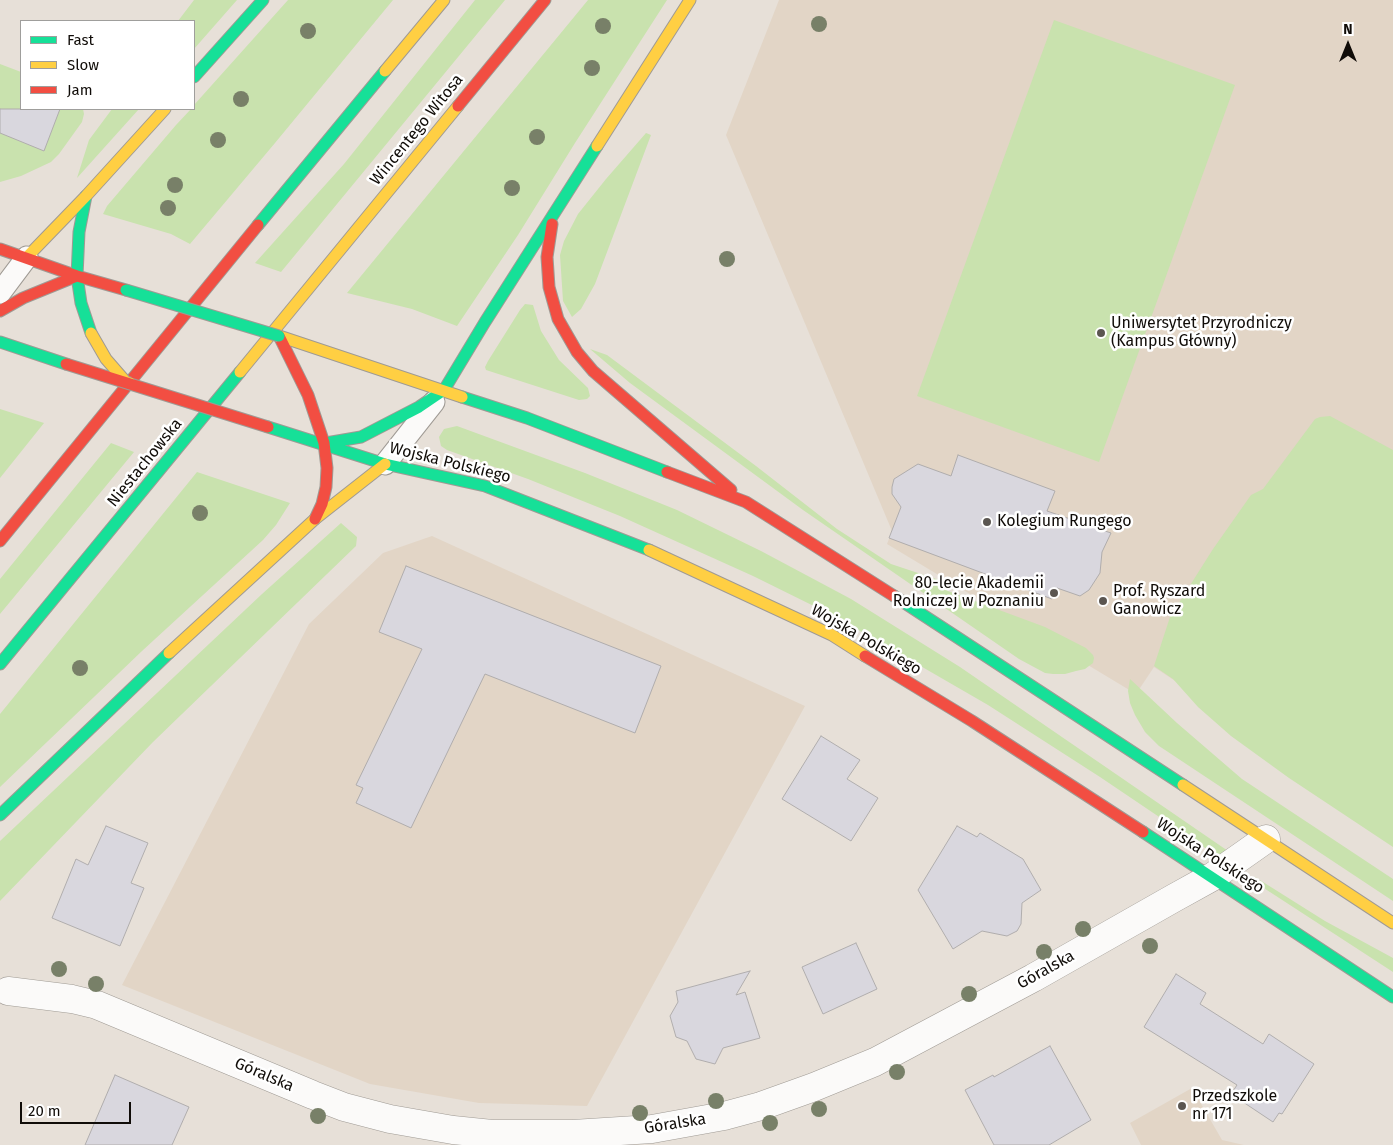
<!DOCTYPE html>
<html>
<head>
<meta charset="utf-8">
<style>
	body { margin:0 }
	#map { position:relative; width:1393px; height:1145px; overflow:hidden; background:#e7e0d8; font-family:"Fira Sans",sans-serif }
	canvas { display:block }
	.legend { position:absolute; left:20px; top:20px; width:175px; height:90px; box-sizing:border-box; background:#fff; border:1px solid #9f9e9c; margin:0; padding:6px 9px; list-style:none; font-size:15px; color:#100c08 }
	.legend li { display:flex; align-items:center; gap:10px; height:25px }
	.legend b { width:25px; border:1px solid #9f9e9c }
	.north { position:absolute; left:1323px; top:20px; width:50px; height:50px; -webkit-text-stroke:4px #fff; paint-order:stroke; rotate:0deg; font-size:14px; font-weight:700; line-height:20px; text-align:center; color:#100c08 }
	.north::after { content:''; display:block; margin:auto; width:18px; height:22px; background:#100c08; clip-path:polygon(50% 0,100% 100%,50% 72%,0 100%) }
	.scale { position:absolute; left:20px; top:1102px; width:111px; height:22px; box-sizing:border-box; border:2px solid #100c08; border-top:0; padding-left:6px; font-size:15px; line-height:18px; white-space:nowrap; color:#100c08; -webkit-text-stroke:4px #fff; paint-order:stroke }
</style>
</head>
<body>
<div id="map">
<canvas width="1393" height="1145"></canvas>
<ul class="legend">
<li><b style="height:6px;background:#16e098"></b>Fast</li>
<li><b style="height:6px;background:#ffcf43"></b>Slow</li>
<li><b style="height:6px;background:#f24e42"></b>Jam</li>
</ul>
<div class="north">N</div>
<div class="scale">20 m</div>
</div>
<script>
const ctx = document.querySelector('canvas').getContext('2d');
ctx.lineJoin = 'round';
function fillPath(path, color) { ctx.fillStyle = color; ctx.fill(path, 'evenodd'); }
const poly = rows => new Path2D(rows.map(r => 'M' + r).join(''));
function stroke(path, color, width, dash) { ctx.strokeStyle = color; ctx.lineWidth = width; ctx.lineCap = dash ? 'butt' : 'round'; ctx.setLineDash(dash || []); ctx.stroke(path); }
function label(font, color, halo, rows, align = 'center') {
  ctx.font = font + ' "Fira Sans",sans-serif'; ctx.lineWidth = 5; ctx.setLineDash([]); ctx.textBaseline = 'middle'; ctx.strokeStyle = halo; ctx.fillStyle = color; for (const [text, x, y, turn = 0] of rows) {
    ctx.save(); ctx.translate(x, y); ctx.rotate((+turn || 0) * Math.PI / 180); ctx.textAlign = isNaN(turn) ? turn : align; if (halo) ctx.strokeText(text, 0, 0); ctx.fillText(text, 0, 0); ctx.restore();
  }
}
fillPath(poly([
	[779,0,1393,0,1393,825,1154,667,1136,694,887,544,892,531,726,135],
	[432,536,805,706,587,1106,479,1103,370,1084,122,985,309,624,383,553],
	[1192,1088,1222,1140,1244,1145,1141,1145,1130,1123]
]), '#e2d5c6');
fillPath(poly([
	[194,0,237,0,194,49,194,21,178,21],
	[288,0,393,0,275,143,190,244,171,234,103,214,107,206,176,125,191,109,194,109,194,105],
	[475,0,505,0,281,272,255,263,344,164],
	[588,0,667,0,575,143,518,235,457,326,412,309,347,293],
	[1054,20,1235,85,1099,462,917,396],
	[0,64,21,72,21,109,83,109,84,114,82,122,59,154,51,162,21,176,0,182],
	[112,109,139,109,77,178,89,140],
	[646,133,651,135,595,284,581,309,572,317,563,301,560,255,564,241,578,214,606,179],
	[525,304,533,305,541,331,559,360,588,388,590,396,587,399,579,400,486,370,485,367,488,361,520,310],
	[590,349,607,355,756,466,837,529,891,564,939,580,948,591,1045,627,1086,648,1093,655,1094,658,1093,663,1085,669,1076,671,1065,674,1053,674,1045,673,1019,659,803,510,630,383],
	[0,409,44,423,0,478],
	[1330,416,1393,450,1393,847,1289,778,1231,736,1198,707,1173,679,1154,666,1170,617,1213,549,1251,495,1263,489,1315,419,1320,417],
	[457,426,585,473,677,510,761,551,851,599,960,667,1228,851,1220,858,1100,777,988,705,834,616,753,576,620,516,528,479,447,450,441,446,439,437,444,429],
	[111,443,134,452,0,614,0,579],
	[197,472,290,503,276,525,263,540,142,651,0,787,0,714],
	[341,523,357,537,356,546,153,742,0,901,0,841,262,594],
	[1130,679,1177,723,1242,779,1393,879,1393,901,1159,746,1145,732,1135,715,1130,703,1128,691],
	[1255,877,1325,921,1393,958,1393,972,1253,881]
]), '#c9e2ae');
const building = poly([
	[0,109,60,109,44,151,0,133,0,109],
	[958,455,1055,491,1047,511,1111,533,1102,552,1100,573,1089,590,1080,596,1057,588,1052,599,889,538,901,507,892,494,892,487,894,479,918,464,951,476,958,455],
	[406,566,661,666,635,733,485,674,411,828,356,803,363,788,356,785,422,649,379,632,406,566],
	[821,736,860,760,847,779,878,798,851,841,782,799,821,736],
	[106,826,148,843,131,883,144,888,120,946,52,918,76,859,88,865,106,826],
	[957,826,977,837,980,833,1023,859,1041,890,1022,903,1021,924,1017,931,1007,936,982,931,953,949,918,890,957,826],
	[856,943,877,989,823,1014,802,967,856,943],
	[750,971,736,995,745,992,760,1038,723,1048,715,1064,696,1059,687,1041,676,1037,670,1016,678,1002,676,991,750,971],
	[1176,974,1206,993,1200,1004,1263,1044,1269,1034,1314,1064,1282,1114,1279,1113,1273,1122,1231,1094,1237,1085,1144,1027,1176,974],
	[1050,1046,1091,1120,1049,1145,994,1145,965,1090,993,1075,994,1077,1050,1046],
	[115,1075,189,1107,172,1145,85,1145,115,1075]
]);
fillPath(building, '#d9d7de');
stroke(building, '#b0adad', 1);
const lane = poly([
	[0,293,27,257],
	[385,464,434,402]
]);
const street = poly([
	[8,991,72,999,97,1005,313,1095,344,1107,390,1119,453,1130,492,1134,573,1134,652,1129,724,1116,761,1106,814,1087,875,1062,1033,978,1174,898,1212,877,1266,839]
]);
const fast = poly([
	[194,77,263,0],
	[86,196,79,232,77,276,81,303,91,333],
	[258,225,385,71],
	[0,342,66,364],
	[462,397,527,418,667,472],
	[268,427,385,464,485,486,649,550],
	[326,443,361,437,419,407,444,390,485,322,597,146],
	[894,596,1183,785],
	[0,664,240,372],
	[0,815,169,653],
	[1143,832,1393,997]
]);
const slow = poly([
	[385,71,444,0],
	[597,146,690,0],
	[27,257,86,196,165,109],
	[279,336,462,397],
	[240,372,458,106],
	[649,550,832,635,865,656],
	[169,653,315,519,385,464],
	[1183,785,1393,923]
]);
const jam = poly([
	[458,106,545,0],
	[552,224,547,257,549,287,558,319,577,352,593,371,731,490],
	[0,249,77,276,126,290],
	[0,311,23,298,77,276],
	[279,336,308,395,324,443,327,468,326,487,322,504,315,519],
	[667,472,746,502,894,596],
	[0,541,258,225],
	[865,656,972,721,1143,832]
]);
stroke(lane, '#9f9a94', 23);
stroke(street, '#9f9a94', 29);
stroke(fast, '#9f9a94', 13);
stroke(slow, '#9f9a94', 13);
stroke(jam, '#9f9a94', 13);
stroke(lane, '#fbfaf9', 21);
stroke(street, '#fbfaf9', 28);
stroke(fast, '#16e098', 11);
stroke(slow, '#ffcf43', 11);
stroke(jam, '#f24e42', 11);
const fastBridge = poly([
	[126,290,279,336]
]);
const slowBridge = poly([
	[91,333,106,359,126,382,130,383]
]);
const jamBridge = poly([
	[66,364,268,427]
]);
stroke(fastBridge, '#9f9a94', 13, []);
stroke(slowBridge, '#9f9a94', 13, []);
stroke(jamBridge, '#9f9a94', 13, []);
stroke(fastBridge, '#16e098', 11);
stroke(slowBridge, '#ffcf43', 11);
stroke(jamBridge, '#f24e42', 11);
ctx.fillStyle = '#788068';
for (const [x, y] of [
	[819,24],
	[603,26],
	[308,31],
	[592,68],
	[241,99],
	[537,137],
	[218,140],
	[175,185],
	[512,188],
	[168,208],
	[727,259],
	[200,513],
	[80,668],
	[1083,929],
	[1150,946],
	[1044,952],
	[59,969],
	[96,984],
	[969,994],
	[897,1072],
	[716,1101],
	[819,1109],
	[640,1113],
	[318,1116],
	[770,1123]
]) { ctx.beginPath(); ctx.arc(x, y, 8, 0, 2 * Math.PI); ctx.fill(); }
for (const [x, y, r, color] of [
	[1101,333,5,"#5b5651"],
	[987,522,5,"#5b5651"],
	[1054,593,5,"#5b5651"],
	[1103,601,5,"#5b5651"],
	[1182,1106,5,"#5b5651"]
]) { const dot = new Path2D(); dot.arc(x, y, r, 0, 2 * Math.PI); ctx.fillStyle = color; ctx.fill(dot); stroke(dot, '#fff', 2); }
label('16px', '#100c08', '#fff', [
	["Wincentego Witosa",417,130,-51],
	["Niestachowska",145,463,-51],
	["Wojska Polskiego",450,463,14],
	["Wojska Polskiego",866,640,30],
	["Wojska Polskiego",1210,856,33],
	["Góralska",1046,970,-29],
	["Góralska",264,1075,23],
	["Góralska",675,1124,-9]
]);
label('16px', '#100c08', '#fff', [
	["Uniwersytet Przyrodniczy",1111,324],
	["(Kampus Główny)",1111,342],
	["Kolegium Rungego",997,522],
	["80-lecie Akademii",1044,584,"right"],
	["Rolniczej w Poznaniu",1044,602,"right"],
	["Prof. Ryszard",1113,592],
	["Ganowicz",1113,610],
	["Przedszkole",1192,1097],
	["nr 171",1192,1115]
], 'left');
</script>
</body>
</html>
